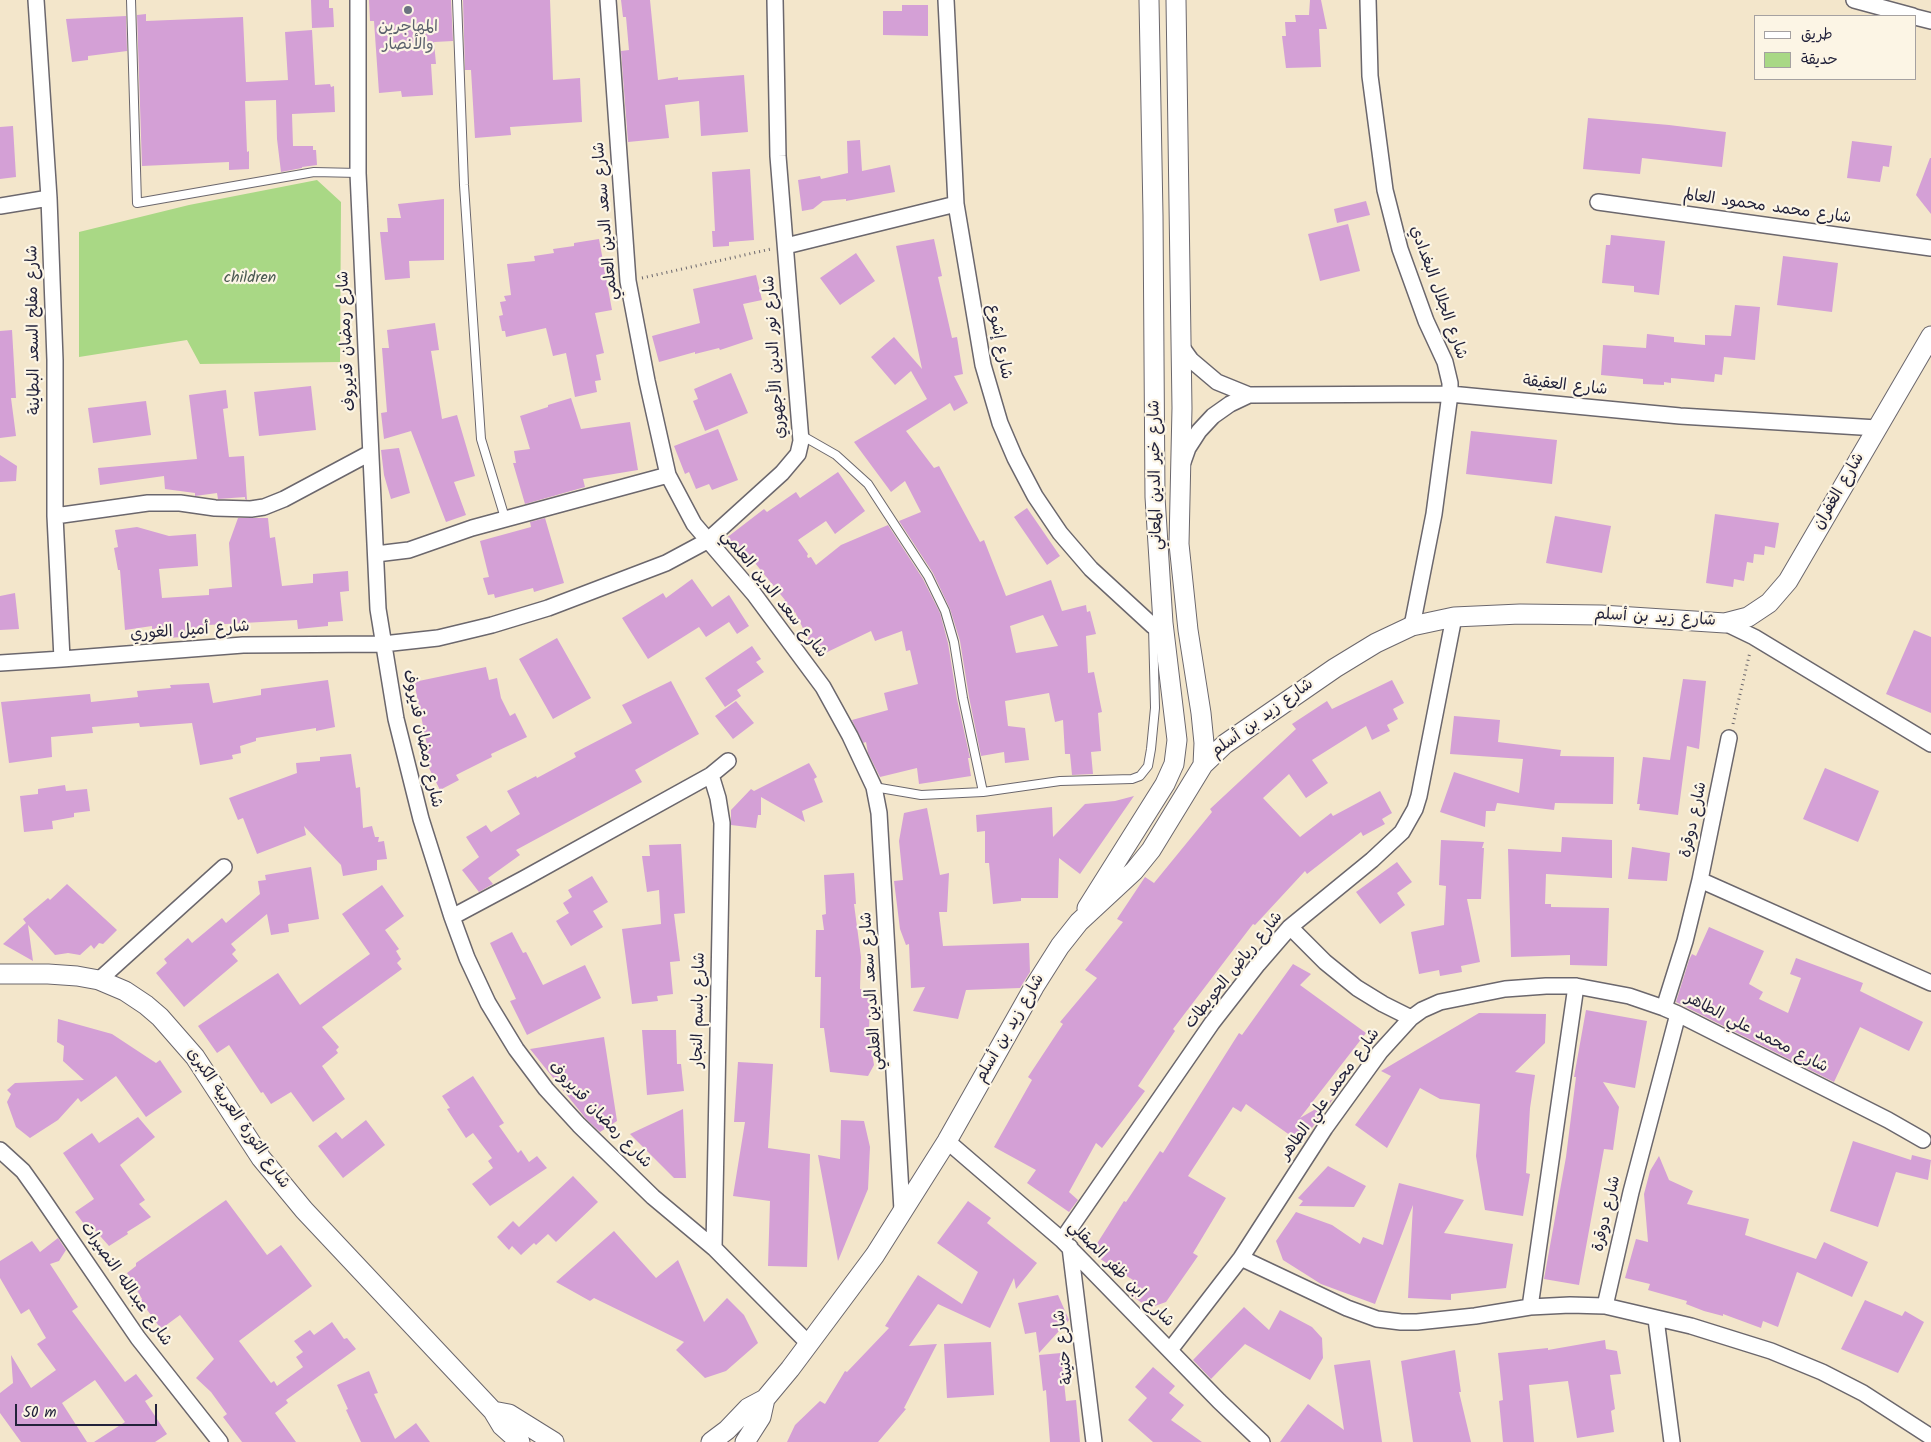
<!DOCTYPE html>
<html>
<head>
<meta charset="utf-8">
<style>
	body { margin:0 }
	#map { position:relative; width:1931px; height:1442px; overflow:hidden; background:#f3e6cb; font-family:Kalam,"Playpen Sans Arabic",sans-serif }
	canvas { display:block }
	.legend { position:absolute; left:1754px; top:15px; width:162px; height:65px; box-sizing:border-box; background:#fcf5e5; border:1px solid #a5a1a1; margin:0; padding:6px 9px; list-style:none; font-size:15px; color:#22223b }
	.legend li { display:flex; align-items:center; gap:10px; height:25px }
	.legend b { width:25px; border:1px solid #a5a1a1 }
	.scale { position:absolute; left:15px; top:1404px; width:142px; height:22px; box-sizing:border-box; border:2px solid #22223b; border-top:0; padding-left:6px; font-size:15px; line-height:18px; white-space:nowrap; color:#22223b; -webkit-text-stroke:4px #fcf5e5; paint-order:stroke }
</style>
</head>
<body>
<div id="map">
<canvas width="1931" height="1442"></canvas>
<ul class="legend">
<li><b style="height:6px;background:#fff"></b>طريق</li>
<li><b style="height:14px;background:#a9d885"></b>حديقة</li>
</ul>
<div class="scale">50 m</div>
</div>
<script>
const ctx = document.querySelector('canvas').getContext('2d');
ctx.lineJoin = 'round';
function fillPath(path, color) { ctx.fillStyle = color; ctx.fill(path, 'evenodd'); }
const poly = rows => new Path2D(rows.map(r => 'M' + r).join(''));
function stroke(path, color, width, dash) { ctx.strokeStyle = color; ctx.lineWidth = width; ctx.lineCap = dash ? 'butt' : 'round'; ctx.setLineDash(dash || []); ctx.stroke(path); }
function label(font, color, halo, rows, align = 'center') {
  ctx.font = font + ' Kalam,"Playpen Sans Arabic",sans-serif'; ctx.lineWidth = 4.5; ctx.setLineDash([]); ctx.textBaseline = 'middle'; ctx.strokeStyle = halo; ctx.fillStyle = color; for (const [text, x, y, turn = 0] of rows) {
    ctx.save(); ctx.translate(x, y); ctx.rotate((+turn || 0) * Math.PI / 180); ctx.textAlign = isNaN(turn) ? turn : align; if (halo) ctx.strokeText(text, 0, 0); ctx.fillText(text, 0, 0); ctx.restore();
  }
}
fillPath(poly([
	[317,180,341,202,340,362,200,364,187,340,79,357,79,232,189,205]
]), '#a9d885');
fillPath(poly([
	[311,0,329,0,329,8,333,8,334,27,312,28],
	[369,0,451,0,453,41,434,42,436,64,431,64,433,95,402,97,401,91,379,93,374,21,370,21],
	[463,0,550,0,553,80,580,78,582,122,510,127,511,135,475,138,471,70,465,70],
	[621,0,650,0,658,80,678,77,678,80,744,75,748,132,701,136,699,101,665,105,669,138,628,142,621,51,629,50,626,17,623,17],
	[1310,0,1321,0,1327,29,1319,29,1321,67,1286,68,1282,36,1286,36,1285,22,1296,22,1295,15,1309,15],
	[902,5,928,5,928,36,883,35,883,11,902,11],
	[146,14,146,21,243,17,246,82,288,80,285,32,312,30,315,85,330,84,331,87,334,86,335,112,292,114,293,146,313,146,313,150,316,150,317,165,302,167,302,168,281,172,277,139,276,100,245,101,247,152,249,151,249,169,229,170,229,162,142,166,137,15],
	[126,16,127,51,88,56,88,60,72,62,66,19],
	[1588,118,1669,125,1726,132,1722,167,1642,158,1640,174,1583,169],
	[13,126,16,177,0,179,0,127],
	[860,140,862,171,890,165,895,192,846,201,846,199,823,201,813,209,802,211,798,180,820,176,821,179,848,173,847,141],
	[1852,141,1892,146,1889,167,1883,166,1880,182,1847,178],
	[1930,158,1931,158,1931,214,1916,195],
	[750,169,754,240,729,242,729,246,713,247,712,231,715,231,712,172],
	[444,199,444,260,409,261,410,278,385,280,380,232,388,232,387,218,401,218,398,204],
	[1366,201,1370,215,1337,223,1334,209],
	[1348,224,1360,271,1320,281,1308,234],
	[1611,235,1665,241,1659,295,1634,292,1634,286,1602,283,1606,245,1610,245],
	[599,239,612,310,595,313,604,353,596,355,601,380,595,381,597,392,575,397,566,353,553,356,546,328,506,337,505,331,502,331,499,316,503,315,500,302,506,301,504,296,511,295,507,264,535,261,534,256,554,253,553,249,574,246,574,243],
	[934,239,942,276,938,277,952,338,957,337,963,374,954,376,968,403,954,411,950,403,906,431,934,468,939,466,980,542,984,540,1006,596,1051,580,1062,611,1086,605,1087,612,1090,611,1096,634,1086,636,1088,673,1094,672,1102,712,1098,713,1101,751,1091,752,1093,774,1072,775,1070,754,1065,754,1063,720,1055,722,1049,693,1005,701,1008,726,1025,728,1029,760,1005,763,1004,752,981,756,969,697,960,641,950,609,933,573,899,521,921,512,905,481,891,492,854,442,927,399,911,371,895,385,871,357,894,337,922,369,896,246],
	[1043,615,1058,646,1016,653,1010,626],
	[856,253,875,281,840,305,820,278],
	[1783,256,1838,263,1832,312,1777,305],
	[756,275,762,300,743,304,753,339,720,350,719,348,695,354,695,352,659,362,652,336,700,323,693,289],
	[1735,305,1760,307,1755,360,1724,357,1722,375,1715,374,1714,382,1671,378,1671,383,1664,382,1664,385,1643,384,1643,379,1601,375,1603,345,1646,348,1647,334,1674,337,1674,342,1705,345,1705,335,1731,336],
	[435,323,439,350,431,351,442,419,457,415,475,476,454,482,466,515,446,522,411,431,384,439,381,413,387,412,382,348,389,348,387,330],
	[12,330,16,398,11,398,16,436,0,438,0,331],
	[731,373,748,413,705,431,693,401,698,399,694,389],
	[311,386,316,430,259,436,254,392],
	[226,390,228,408,223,409,229,457,244,456,247,500,245,499,245,497,218,499,217,493,195,496,195,493,165,489,164,476,100,485,98,468,197,459,189,395],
	[571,398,581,429,630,422,638,470,583,479,585,487,525,504,513,463,516,463,514,451,530,449,520,416,548,407,548,405],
	[146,401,151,435,93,443,88,408],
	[718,429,738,480,712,490,709,484,696,489,689,472,685,474,674,446],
	[1471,431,1557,440,1552,484,1466,474],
	[399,448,410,493,391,499,384,475,381,450],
	[0,455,17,466,16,481,0,482],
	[838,472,865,511,835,534,826,521,798,540,808,554,807,556,808,558,811,557,816,565,841,545,888,525,923,579,940,613,948,643,957,699,970,758,968,758,971,776,919,784,917,768,880,777,868,753,866,742,863,743,852,720,888,710,884,693,918,684,910,650,906,651,902,631,875,641,871,631,817,657,795,612,790,615,782,602,785,600,755,563,748,568,725,539,764,509,767,512,796,492,800,498],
	[1027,508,1060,556,1047,565,1014,517],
	[1715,514,1779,523,1775,548,1765,546,1764,555,1754,554,1753,563,1747,562,1744,581,1734,579,1733,587,1706,583],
	[1555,516,1611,526,1602,573,1546,563],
	[238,518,268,518,270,538,275,537,282,586,313,583,313,574,348,571,349,591,340,592,343,621,328,622,328,626,298,629,297,620,208,625,209,635,168,638,167,627,152,629,152,626,125,630,120,570,118,570,114,548,118,547,115,530,137,527,169,536,196,534,198,566,159,569,162,598,209,595,209,589,232,587,229,543],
	[545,518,564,583,534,592,533,588,495,598,494,594,488,595,483,578,489,577,480,541,531,527,530,522],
	[692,579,712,607,729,595,749,626,737,634,729,622,706,637,699,627,648,659,622,618,663,593,666,598],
	[15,593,19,629,0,630,0,596],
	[1914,630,1931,637,1931,713,1886,694],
	[557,638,591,698,553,719,519,659],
	[752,646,761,659,756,662,764,672,737,690,741,696,725,707,705,678],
	[486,667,489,680,497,678,501,698,510,716,515,713,527,737,491,754,492,757,456,775,459,780,440,790,428,766,430,765,424,752,428,750,414,682],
	[1683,679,1706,681,1699,749,1687,746,1678,815,1639,810,1640,804,1637,804,1643,757,1670,760],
	[328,680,335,727,316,731,316,728,256,738,256,741,240,746,241,753,232,755,233,759,200,765,192,723,140,727,139,723,92,727,93,733,51,737,52,757,9,763,1,702,90,694,91,702,138,697,137,691,171,688,170,685,209,683,213,703,261,695,261,689],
	[1392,680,1404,703,1393,709,1398,719,1387,725,1390,731,1372,740,1366,726,1312,760,1328,783,1306,798,1289,774,1263,798,1300,837,1331,813,1333,816,1380,791,1392,813,1382,819,1385,824,1363,836,1361,832,1307,874,1305,871,1255,925,1253,924,1173,1029,1175,1031,1138,1086,1145,1091,1102,1148,1096,1143,1069,1192,1078,1200,1069,1212,1027,1183,1036,1170,994,1147,1032,1080,1028,1077,1063,1024,1060,1022,1097,978,1085,970,1123,922,1117,919,1145,877,1154,883,1212,812,1210,809,1296,729,1292,724,1327,701,1332,709],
	[671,681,699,734,635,770,642,782,516,850,520,855,488,878,493,884,479,892,462,870,479,857,466,837,486,825,491,832,520,814,507,791,536,776,537,778,576,757,574,753,632,723,622,705],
	[736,701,754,723,733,739,715,716],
	[1454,716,1500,720,1498,742,1561,750,1560,756,1614,757,1613,804,1555,803,1554,810,1497,803,1495,811,1486,811,1485,827,1440,812,1454,772,1519,793,1523,759,1450,754],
	[351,754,356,788,360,787,363,828,372,826,375,837,379,837,378,842,384,841,387,859,377,860,377,870,343,876,341,865,304,826,306,835,257,854,243,818,238,820,229,798,297,773,296,763,320,761,320,757],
	[809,763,817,777,814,779,823,802,802,811,805,822,761,797,761,815,758,815,756,828,731,825,731,810,751,789,754,791],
	[1825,768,1879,791,1858,842,1803,819],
	[65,785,66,791,87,789,90,811,74,813,74,817,52,821,53,829,24,832,20,796,38,794,38,789],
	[1134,796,1080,874,1059,858,1058,898,1021,898,1021,901,993,904,989,863,985,863,985,831,977,832,976,815,1052,807,1053,837,1085,804,1115,801],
	[927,808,940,875,949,873,947,912,939,912,943,946,1029,943,1030,972,1020,988,966,990,958,1019,913,1011,925,987,911,988,909,944,906,945,900,929,894,881,903,880,899,841,904,813],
	[1562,837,1612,840,1612,878,1546,874,1545,904,1551,904,1551,907,1609,908,1607,966,1570,965,1570,955,1511,957,1508,849,1561,852],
	[1441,840,1484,842,1482,848,1484,848,1481,899,1467,899,1480,962,1461,966,1462,972,1440,976,1439,970,1419,974,1411,932,1444,925,1446,886,1439,885],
	[681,844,685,913,674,914,680,961,670,962,673,994,657,996,658,1001,632,1004,622,929,661,924,659,890,647,892,642,856,650,856,649,845],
	[1632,847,1670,853,1667,881,1628,879],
	[1397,862,1412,882,1397,893,1405,905,1380,924,1356,892],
	[311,867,319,919,288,924,289,932,271,935,267,914,231,944,236,950,232,954,238,961,184,1007,156,973,167,963,164,959,188,938,192,943,222,918,226,923,260,894,258,881,266,880,265,875],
	[854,873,856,904,854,904,861,957,860,989,870,989,869,1034,874,1065,868,1076,830,1072,824,1028,820,1028,821,977,815,977,816,930,824,930,822,915,826,914,824,875],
	[592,876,608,902,593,911,603,927,571,946,556,921,569,913,563,903,572,897,568,890],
	[67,884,117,930,103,944,99,943,94,949,91,945,80,955,68,953,55,955,28,925,33,961,3,944,26,923,23,919,48,898,50,900],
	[382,885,404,916,385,930,399,949,396,951,401,959,397,963,402,969,322,1027,339,1047,336,1050,338,1053,322,1066,345,1099,313,1122,291,1092,271,1104,263,1092,261,1093,229,1045,217,1053,198,1026,278,973,300,1005,370,954,342,914],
	[1709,927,1764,951,1749,984,1763,992,1759,999,1788,1013,1801,978,1790,974,1796,958,1863,983,1860,991,1923,1022,1909,1051,1860,1027,1834,1082,1676,1002,1689,960,1692,954,1696,956],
	[512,932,523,953,526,952,543,985,585,965,601,998,527,1035,510,1001,516,999,490,943],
	[1293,964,1311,974,1300,985,1366,1033,1300,1118,1333,1099,1301,1143,1246,1104,1241,1112,1233,1107,1188,1176,1226,1198,1193,1253,1198,1256,1166,1302,1149,1308,1125,1291,1133,1280,1091,1253,1124,1201,1126,1202,1160,1151,1163,1153,1239,1033,1242,1035],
	[1586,1010,1647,1021,1635,1088,1603,1082,1619,1107,1613,1150,1604,1149,1579,1285,1544,1279,1566,1157,1576,1077,1574,1077],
	[1479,1013,1546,1014,1545,1043,1515,1072,1535,1075,1530,1108,1526,1173,1530,1174,1523,1216,1485,1210,1476,1156,1480,1104,1440,1099,1420,1088,1387,1148,1355,1125,1391,1076,1381,1071],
	[58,1019,112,1034,156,1063,160,1060,182,1092,146,1117,116,1076,81,1102,78,1098,58,1120,30,1138,16,1127,7,1102,11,1094,7,1090,15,1083,84,1080,63,1061,64,1046,57,1042],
	[642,1030,676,1030,677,1064,681,1064,684,1091,647,1095],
	[604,1037,617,1121,600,1132,587,1120,530,1049],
	[738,1062,773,1064,768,1148,810,1154,807,1267,768,1266,770,1201,733,1196,745,1122,734,1122],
	[473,1076,504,1123,499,1126,518,1153,521,1150,529,1162,537,1156,547,1168,490,1206,472,1184,493,1168,488,1161,492,1158,473,1133,466,1138,447,1109,450,1108,442,1096],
	[683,1109,686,1178,674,1178,630,1134],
	[138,1117,155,1137,120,1165,145,1200,139,1204,151,1217,127,1232,128,1234,109,1246,93,1228,87,1228,75,1212,94,1199,63,1153,92,1133,99,1143],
	[366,1120,385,1145,343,1178,318,1146,336,1132,342,1139],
	[841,1120,864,1121,870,1147,868,1189,838,1261,818,1155,840,1159],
	[1853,1141,1911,1160,1912,1155,1931,1160,1928,1180,1896,1172,1878,1227,1830,1211],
	[1659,1156,1669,1180,1693,1191,1687,1204,1749,1219,1745,1235,1816,1259,1824,1242,1868,1262,1852,1297,1797,1272,1778,1327,1763,1321,1761,1328,1723,1314,1723,1316,1704,1311,1686,1304,1687,1301,1648,1290,1650,1284,1625,1278,1636,1239,1648,1242,1644,1194,1650,1171],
	[1328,1166,1366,1186,1354,1207,1299,1206,1303,1201,1298,1198],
	[573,1176,598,1202,556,1242,548,1234,536,1245,534,1243,521,1255,512,1246,509,1250,497,1237,513,1221,519,1227],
	[1399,1183,1464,1200,1444,1233,1513,1244,1506,1288,1451,1294,1451,1300,1408,1298,1413,1205,1375,1304,1321,1284,1283,1260,1276,1241,1296,1212,1332,1225,1360,1244,1363,1237,1383,1245],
	[226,1200,267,1255,281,1245,312,1286,239,1341,271,1383,274,1381,277,1386,303,1367,296,1357,303,1352,294,1341,310,1330,314,1335,332,1322,344,1339,347,1338,356,1349,286,1400,288,1403,275,1413,296,1442,242,1442,223,1417,227,1414,211,1392,196,1378,214,1359,180,1315,161,1329,140,1300,142,1299,127,1273,136,1266,136,1263],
	[968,1201,991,1218,987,1223,1037,1263,1016,1289,1014,1278,990,1328,938,1304,909,1346,937,1344,904,1408,906,1409,878,1442,787,1442,795,1425,820,1401,825,1404,845,1371,847,1372,889,1328,885,1326,918,1275,962,1304,978,1272,937,1243],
	[614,1231,656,1278,678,1260,704,1322,727,1298,744,1315,758,1343,726,1371,705,1378,676,1350,684,1342,594,1298,590,1301,556,1282],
	[58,1238,66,1250,59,1261,50,1264,78,1307,72,1311,125,1382,136,1374,153,1396,145,1401,167,1434,155,1442,94,1442,125,1422,95,1380,62,1403,87,1442,21,1442,0,1413,0,1393,13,1383,11,1355,31,1388,56,1370,37,1344,46,1338,29,1309,21,1314,0,1278,0,1261,32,1241,40,1252],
	[1058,1295,1069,1320,1039,1353,1036,1332,1025,1334,1018,1303],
	[1865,1300,1902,1316,1905,1311,1924,1322,1898,1373,1841,1349],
	[1244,1307,1269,1330,1280,1310,1312,1327,1322,1338,1323,1358,1310,1380,1245,1344,1211,1379,1193,1360],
	[1605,1340,1606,1349,1617,1351,1621,1374,1610,1375,1615,1409,1611,1411,1614,1432,1577,1438,1568,1381,1529,1385,1534,1442,1503,1442,1499,1401,1503,1400,1498,1353,1548,1348,1548,1350],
	[991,1342,994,1395,947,1398,944,1344],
	[1455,1350,1461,1392,1459,1392,1471,1442,1413,1442,1401,1361],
	[1061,1353,1066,1401,1076,1400,1080,1442,1050,1442,1046,1390,1043,1391,1039,1355],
	[1370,1360,1382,1442,1280,1442,1308,1404,1344,1430,1334,1365],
	[1153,1367,1175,1386,1169,1393,1184,1405,1171,1420,1202,1442,1153,1442,1128,1420,1147,1398,1135,1387],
	[369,1371,378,1393,374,1394,395,1439,416,1423,430,1442,361,1442,346,1410,348,1409,337,1385]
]), '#d4a0d6');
const service = poly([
	[131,0,137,203,314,172,358,173],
	[457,0,464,185,481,439,505,518],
	[801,435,836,455,868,484,928,576,945,611,954,642,963,698,983,792],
	[874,787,921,795,983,792,1060,781,1132,779,1140,776,1148,766,1151,749,1155,708,1153,626]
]);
const minor = poly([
	[36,0,49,198,55,360,55,516,62,659],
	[358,0,358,173,378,609,396,719,421,819,452,917,467,958,488,1003,516,1049,546,1089,579,1125,653,1197,714,1248,809,1344],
	[608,0,628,281,647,381,668,475,694,524,754,594,823,687,850,736,874,787,879,813,902,1210],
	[946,0,956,204,983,365,1000,423,1015,458,1035,496,1060,533,1091,569,1153,626,1163,623],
	[1368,0,1370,76,1385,190,1400,249,1426,321,1445,362,1450,383,1450,394,1434,514,1412,626],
	[1854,0,1913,16],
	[1915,17,1931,21],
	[1598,202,1931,248],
	[0,206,49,198],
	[786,246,956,204],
	[1181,346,1191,360,1217,382,1249,395,1450,394,1680,416,1877,428],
	[1183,462,1188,448,1199,431,1213,416,1230,404,1249,395],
	[55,516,148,503,180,503,215,508,251,509,264,507,284,499,370,453],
	[376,554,409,550,472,528,668,475],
	[1725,623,1754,637,1931,744],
	[0,663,62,659,243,645,383,644,438,638,492,625,548,608,666,563,707,541,782,473,798,454,801,441,778,156,775,0],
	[711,775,718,798,722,823,714,1248],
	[1700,880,1931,983],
	[452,917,525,878,711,775,728,761],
	[1290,927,1325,962,1357,988,1383,1004,1411,1018],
	[99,980,224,867],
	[1664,1008,1685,941,1700,880,1729,738],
	[947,1141,1062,1240,1219,1401,1262,1442],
	[0,1150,23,1171,38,1192,138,1338,220,1442],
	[1062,1240,1212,1023,1258,964,1290,927,1372,860,1402,832,1415,809,1419,796,1454,617],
	[1070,1247,1094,1442],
	[1241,1258,1347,1308,1377,1319,1401,1322,1417,1322,1475,1316,1530,1307,1570,1305,1605,1306,1691,1326,1771,1351,1822,1372,1863,1393,1931,1437],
	[1605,1306,1631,1192,1678,1014],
	[1530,1307,1576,986],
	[1656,1319,1672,1442],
	[1170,1350,1241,1258,1325,1128,1380,1052,1411,1018,1422,1010,1440,1002,1505,989,1546,986,1576,986,1629,996,1664,1008,1678,1014,1888,1120,1923,1140]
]);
const tertiary = poly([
	[1176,0,1182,408,1179,544,1188,630,1201,713,1204,743,1203,765],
	[1087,908,1165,784,1174,764,1177,740,1163,623,1155,497,1153,215,1149,0],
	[0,974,48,974,77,976,99,980,125,991,146,1005,160,1017,195,1057,261,1158,304,1210,493,1411,502,1426,520,1442],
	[493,1411,509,1414,554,1442],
	[711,1442,727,1430,748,1408,765,1399,790,1369,843,1298,875,1255,947,1141,1034,987,1060,946,1079,922,1134,871,1151,850,1203,765,1225,744,1335,668,1376,643,1412,626,1454,617,1520,614,1601,615,1725,623,1748,617,1769,603,1788,581,1931,336],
	[745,1442,761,1417,765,1399]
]);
stroke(service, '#6b676d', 10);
stroke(minor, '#6b676d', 18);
stroke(tertiary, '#6b676d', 21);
stroke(poly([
	[642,278,771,249],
	[1733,724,1750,652]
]), '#6b676d', 3, [1, 4]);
stroke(service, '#fff', 8);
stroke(minor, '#fff', 15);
stroke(tertiary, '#fff', 19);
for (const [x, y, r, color] of [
	[408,10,5,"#6b7280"]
]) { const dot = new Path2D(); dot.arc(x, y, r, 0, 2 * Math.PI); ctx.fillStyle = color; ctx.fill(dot); stroke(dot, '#fcf5e5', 2); }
label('16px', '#5b616d', '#fcf5e5', [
	["المهاجرين",408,28],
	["والأنصار",408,46]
]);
label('16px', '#22223b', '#fcf5e5', [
	["شارع محمد محمود العالم",1767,208,8],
	["شارع سعد الدين العلمي",607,221,-95],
	["شارع الجلال البغدادي",1437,293,70],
	["شارع مفلح السعد البطاينة",35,330,-91],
	["شارع رمضان قديروف",348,341,-93],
	["شارع إشوع",998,342,79],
	["شارع نور الدين الأجهوري",776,357,-94],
	["شارع العقيقة",1565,387,6],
	["شارع خير الدين المعاني",1157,475,-91],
	["شارع الغفران",1840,492,-60],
	["شارع سعد الدين العلمي",773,595,51],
	["شارع زيد بن أسلم",1655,619,3],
	["شارع أميل الغوري",190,632,-4],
	["شارع زيد بن أسلم",1263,719,-36],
	["شارع رمضان قديروف",421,739,78],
	["شارع دوقرة",1695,820,-78],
	["شارع رياض الحويطات",1235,971,-51],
	["شارع سعد الدين العلمي",873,991,-94],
	["شارع باسم النجار",700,1010,-89],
	["شارع زيد بن أسلم",1011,1029,-60],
	["شارع محمد علي الطاهر",1756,1034,27],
	["شارع محمد علي الطاهر",1331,1095,-54],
	["شارع رمضان قديروف",599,1116,46],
	["شارع الثورة العربية الكبرى",237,1119,55],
	["شارع دوقرة",1608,1214,-77],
	["شارع ابن ظفر الصقلي",1120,1275,45],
	["شارع عبدالله النصيرات",125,1285,55],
	["شارع حنينة",1065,1347,-97]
]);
label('16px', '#4a5951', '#fcf5e5', [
	["children",250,279]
]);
</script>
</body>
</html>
